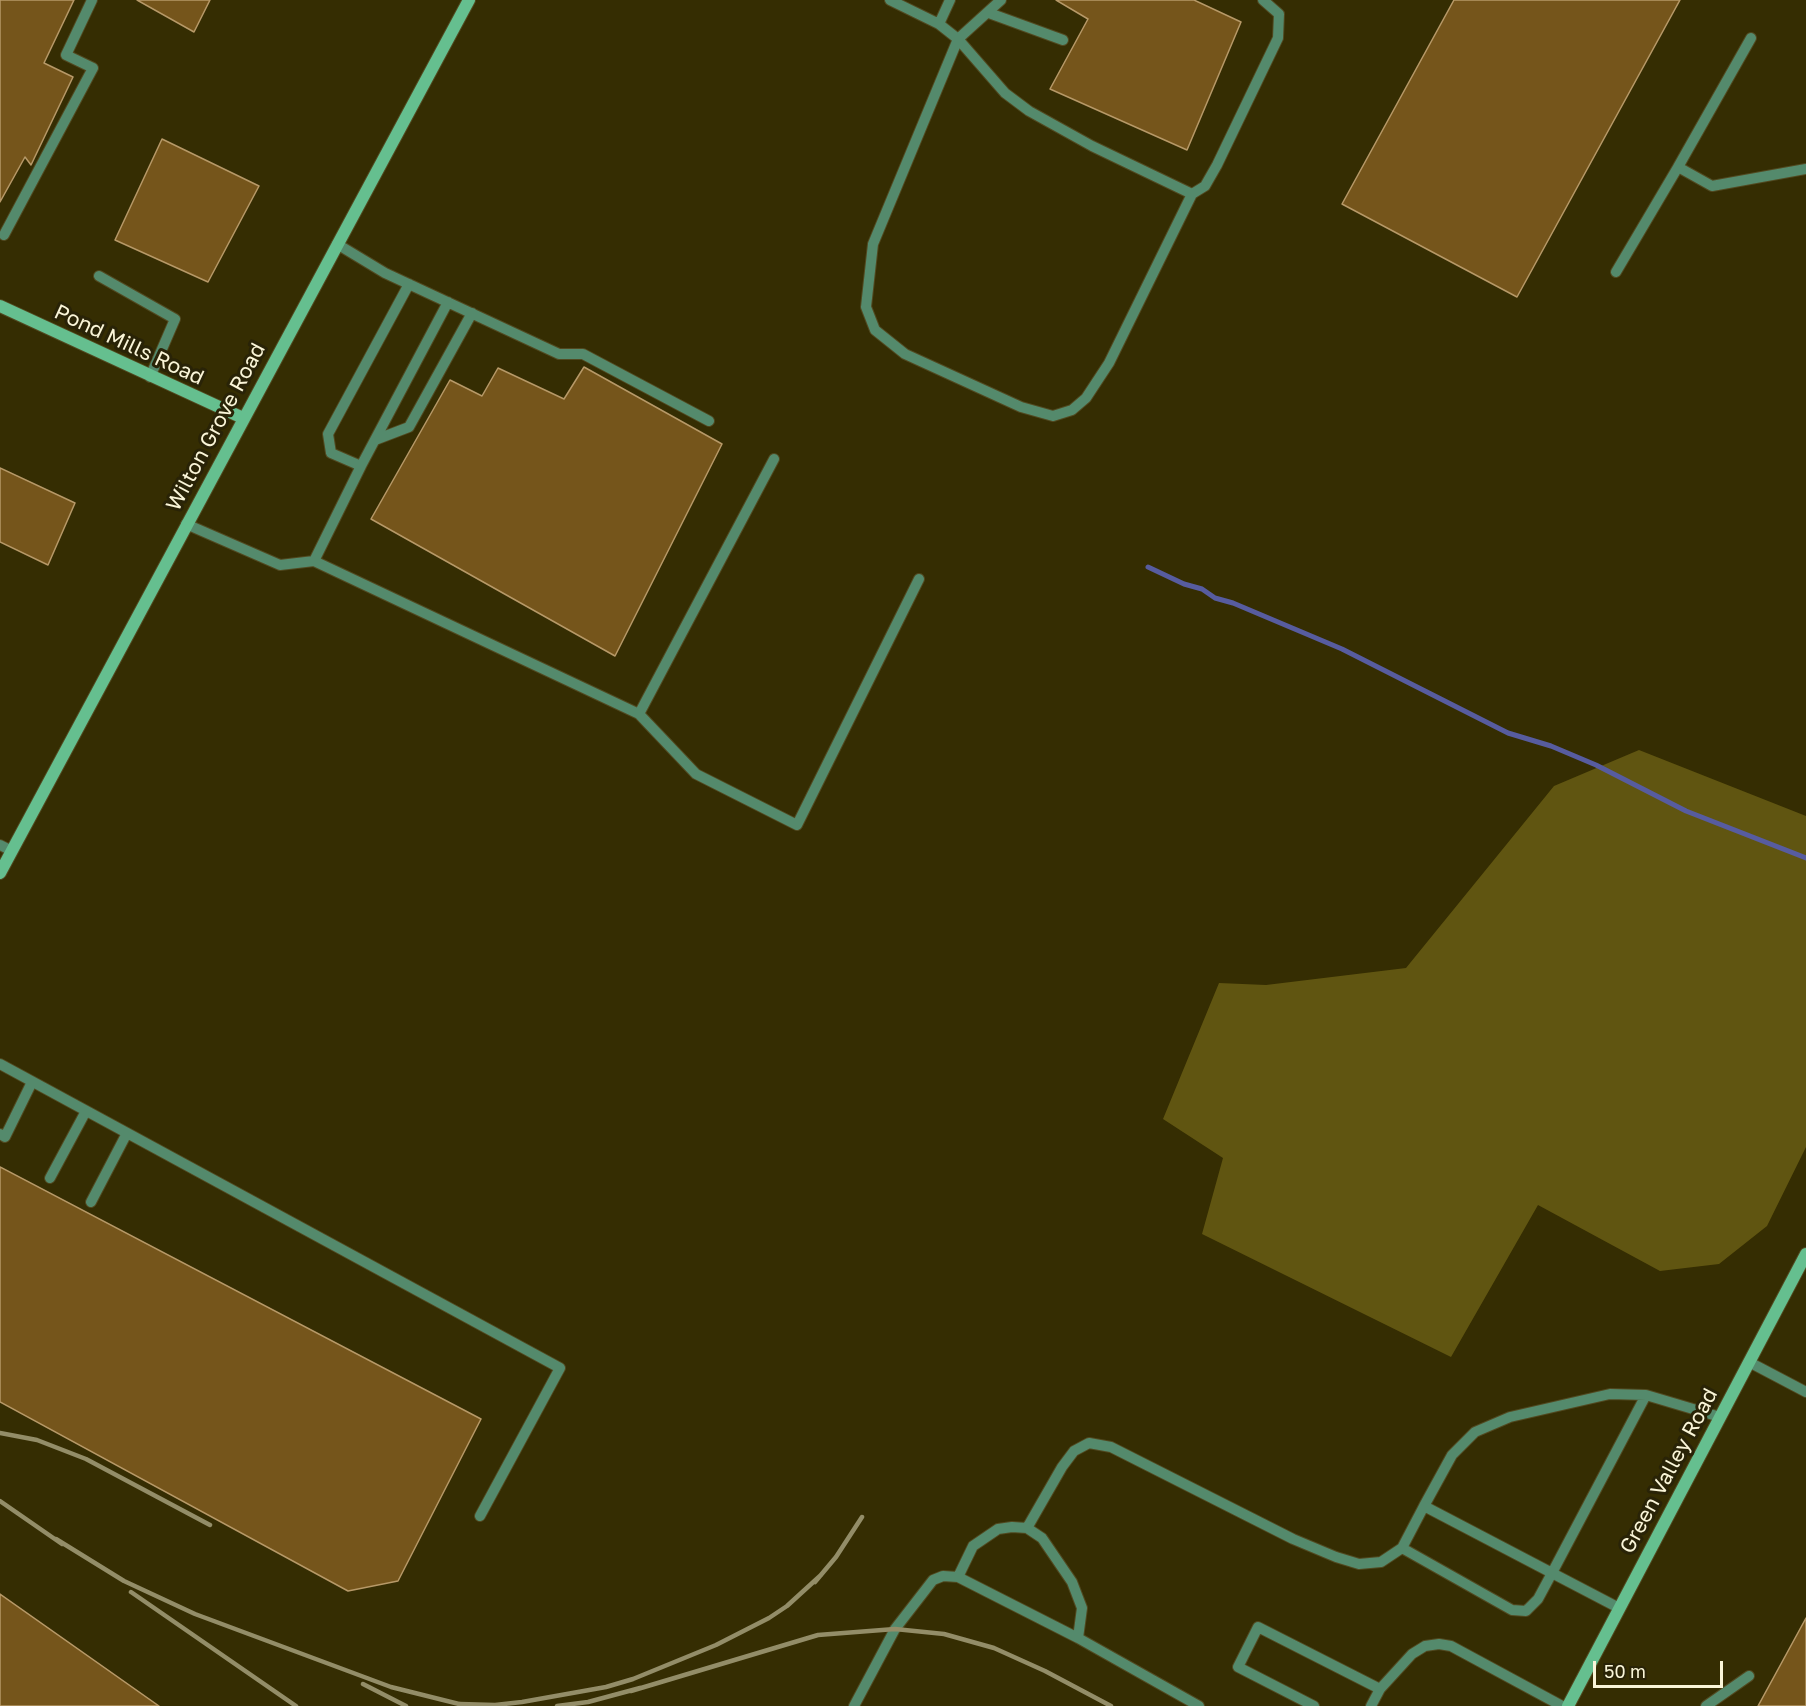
<!DOCTYPE html>
<html>
<head>
<meta charset="utf-8">
<style>
	body { margin:0 }
	#map { position:relative; width:1806px; height:1706px; overflow:hidden; background:#352d02; font-family:"Golos Text",sans-serif }
	canvas { display:block }
	.scale { position:absolute; left:1593px; top:1661px; width:130px; height:27px; box-sizing:border-box; border:3px solid #faf5d8; border-top:0; padding-left:8px; font-size:18px; line-height:21px; white-space:nowrap; color:#faf5d8; -webkit-text-stroke:4px #292307; paint-order:stroke }
</style>
</head>
<body>
<div id="map">
<canvas width="1806" height="1706"></canvas>
<div class="scale">50 m</div>
</div>
<script>
const ctx = document.querySelector('canvas').getContext('2d');
ctx.lineJoin = 'round';
function fillPath(path, color) { ctx.fillStyle = color; ctx.fill(path, 'evenodd'); }
const poly = rows => new Path2D(rows.map(r => 'M' + r).join(''));
function stroke(path, color, width, dash) { ctx.strokeStyle = color; ctx.lineWidth = width; ctx.lineCap = dash ? 'butt' : 'round'; ctx.setLineDash(dash || []); ctx.stroke(path); }
function label(font, color, halo, rows, align = 'center') {
  ctx.font = font + ' "Golos Text",sans-serif'; ctx.lineWidth = 6; ctx.setLineDash([]); ctx.textBaseline = 'middle'; ctx.strokeStyle = halo; ctx.fillStyle = color; for (const [text, x, y, turn = 0] of rows) {
    ctx.save(); ctx.translate(x, y); ctx.rotate((+turn || 0) * Math.PI / 180); ctx.textAlign = isNaN(turn) ? turn : align; if (halo) ctx.strokeText(text, 0, 0); ctx.fillText(text, 0, 0); ctx.restore();
  }
}
fillPath(poly([
	[1639,750,1806,816,1806,1147,1767,1226,1719,1264,1660,1271,1538,1205,1451,1357,1202,1234,1223,1158,1163,1119,1219,983,1266,985,1406,968,1554,786]
]), '#605511');
stroke(poly([
	[1148,567,1184,584,1202,589,1215,598,1233,603,1342,649,1508,733,1551,746,1596,765,1686,811,1806,858]
]), '#575c9f', 5);
const building = poly([
	[0,0,74,0,44,63,73,77,31,165,25,157,0,202,0,0],
	[137,0,210,0,194,32,137,0],
	[1056,0,1194,0,1241,22,1187,150,1050,89,1088,19,1056,0],
	[1454,0,1680,0,1517,297,1342,204,1454,0],
	[162,139,259,186,208,282,115,240,162,139],
	[584,367,722,444,615,656,371,519,450,380,482,396,498,368,564,399,584,367],
	[0,468,75,503,48,565,0,542,0,468],
	[0,1167,481,1419,398,1581,348,1591,0,1402,0,1167],
	[0,1594,159,1706,0,1706,0,1594],
	[1806,1618,1806,1706,1758,1706,1806,1618]
]);
fillPath(building, '#75551b');
stroke(building, '#b79968', 1.5);
const lane = poly([
	[890,0,939,24,958,39,1005,93,1029,111,1092,146,1192,194,1205,186,1217,165,1278,38,1279,14,1263,0],
	[1001,0,958,39,873,244,866,307,875,330,905,354,1021,407,1053,416,1072,410,1086,398,1109,363,1192,194],
	[989,13,1063,40],
	[939,24,950,0],
	[1751,38,1678,167,1712,186,1806,169],
	[4,235,93,68,66,55,92,0],
	[337,244,385,273,559,354,583,354,709,421],
	[1616,272,1678,167],
	[99,276,175,319,150,377],
	[409,284,328,434,331,453,361,466,448,302],
	[375,440,409,427,472,313],
	[186,524,280,565,314,561,639,714,774,459],
	[314,561,361,466],
	[639,714,696,774,797,825,919,579],
	[0,845,12,851],
	[0,1064,560,1368,480,1516],
	[0,1134,5,1137,32,1082],
	[50,1178,86,1111],
	[91,1202,127,1133],
	[1749,1362,1806,1392],
	[1424,1506,1402,1548,1512,1610,1526,1611,1538,1599,1552,1573,1424,1506,1452,1455,1475,1432,1510,1417,1610,1394,1646,1395],
	[1027,1528,1062,1467,1074,1451,1089,1443,1111,1447,1293,1539,1336,1557,1359,1564,1381,1562,1402,1548],
	[1619,1608,1552,1573,1646,1395,1720,1417],
	[1078,1638,1082,1608,1072,1582,1042,1538,1027,1528,1012,1527,998,1529,973,1546,958,1577,1078,1638,1199,1706],
	[854,1706,895,1629,933,1580,943,1576,958,1577],
	[1314,1706,1238,1667,1258,1627,1380,1689],
	[1371,1706,1380,1689,1412,1654,1425,1646,1439,1644,1451,1646,1562,1706],
	[1706,1706,1749,1676]
]);
const secondary = poly([
	[0,306,243,418],
	[0,873,469,0],
	[1568,1706,1806,1254]
]);
stroke(lane, '#514920', 12);
stroke(secondary, '#514920', 14);
stroke(lane, '#548a6c', 10);
stroke(secondary, '#65bf8f', 12);
stroke(poly([
	[0,1433,37,1440,86,1459,210,1525],
	[0,1501,62,1544],
	[56,1539,124,1581,195,1614,391,1687,467,1706],
	[815,1582,836,1557,862,1517],
	[131,1592,296,1706],
	[363,1684,406,1706],
	[631,1691,818,1635,895,1629,944,1634,994,1648,1045,1671,1111,1706],
	[460,1704,495,1705,522,1702,606,1687,633,1679,716,1645,769,1618,787,1606,821,1575],
	[557,1706,588,1702,640,1688]
]), '#938d68', 4.5);
label('21px', '#faf5d8', '#292307', [
	["Pond Mills Road",129,345,25],
	["Wilton Grove Road",216,427,-62],
	["Green Valley Road",1669,1471,-62]
]);
</script>
</body>
</html>
